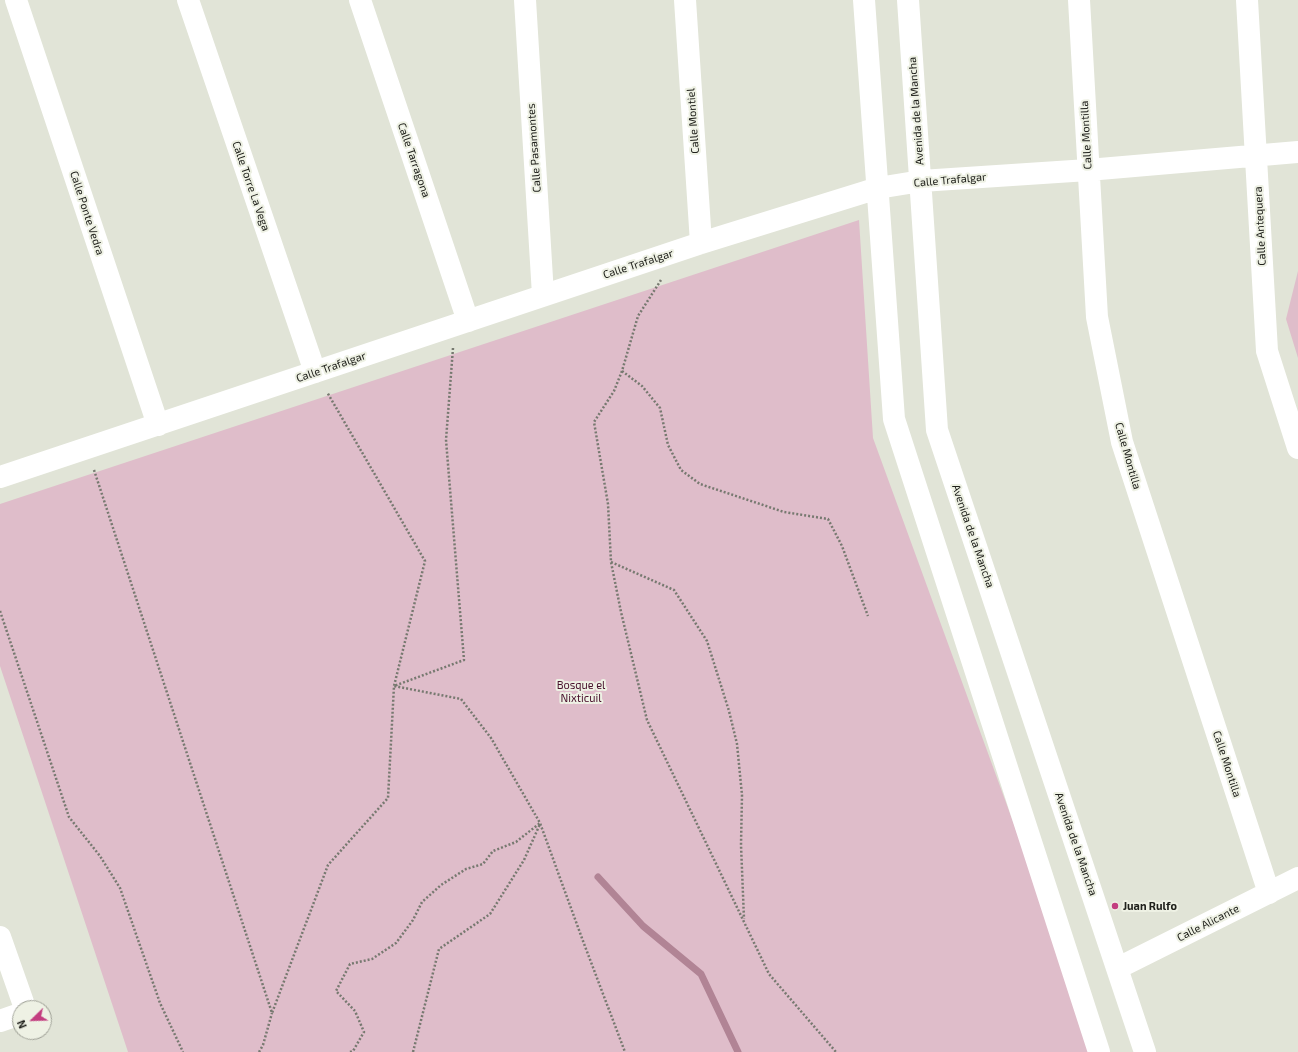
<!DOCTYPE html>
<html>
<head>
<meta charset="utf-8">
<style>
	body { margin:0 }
	#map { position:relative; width:1298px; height:1052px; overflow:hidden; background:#e1e4d7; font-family:"Exo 2",sans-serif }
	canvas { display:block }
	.north { position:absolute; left:12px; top:1000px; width:40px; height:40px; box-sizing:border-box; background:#eef1e4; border:1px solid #9c9e94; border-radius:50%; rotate:247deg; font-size:11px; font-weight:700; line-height:16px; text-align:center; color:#20211c }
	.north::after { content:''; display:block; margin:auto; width:14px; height:18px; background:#c33e80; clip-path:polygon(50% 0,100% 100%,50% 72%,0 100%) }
</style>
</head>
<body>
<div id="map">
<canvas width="1298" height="1052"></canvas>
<div class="north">N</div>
</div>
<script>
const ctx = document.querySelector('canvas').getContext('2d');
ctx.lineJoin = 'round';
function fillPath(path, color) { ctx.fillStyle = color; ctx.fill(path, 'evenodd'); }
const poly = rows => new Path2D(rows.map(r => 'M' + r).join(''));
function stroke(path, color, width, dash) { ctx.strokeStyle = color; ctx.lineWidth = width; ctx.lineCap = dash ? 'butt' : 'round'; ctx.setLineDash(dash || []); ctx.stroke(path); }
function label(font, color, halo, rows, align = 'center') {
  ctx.font = font + ' "Exo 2",sans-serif'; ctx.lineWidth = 4; ctx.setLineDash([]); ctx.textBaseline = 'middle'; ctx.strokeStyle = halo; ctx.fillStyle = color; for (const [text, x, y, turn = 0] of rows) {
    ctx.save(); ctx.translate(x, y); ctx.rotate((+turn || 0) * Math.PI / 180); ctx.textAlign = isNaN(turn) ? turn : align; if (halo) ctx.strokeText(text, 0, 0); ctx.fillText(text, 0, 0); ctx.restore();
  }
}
fillPath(poly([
	[859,220,873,438,1097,1052,128,1052,0,666,0,504],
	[1298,271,1298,358,1286,319]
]), '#dfbdca');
stroke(poly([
	[598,877,643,926,701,974,738,1052]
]), '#b18495', 7);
stroke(poly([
	[661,280,638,316,622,371,614,391,594,422,608,504,611,562,621,612,647,720,769,974,836,1052],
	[453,348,446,440,464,660,394,686,461,699,491,738,540,823,583,941,625,1052],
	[622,371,642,386,660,408,668,445,681,470,700,484,784,512,828,519,842,546,868,616],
	[94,470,272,1013,328,865,388,798,394,686,425,561,327,392],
	[611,562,674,590,707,641,729,711,737,744,742,795,741,845,744,919],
	[0,611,69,817,100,856,120,888,160,1003,183,1052],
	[259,1052,263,1045,272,1013],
	[350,1052,353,1051,364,1032,355,1011,336,991,350,964,372,959,396,943,413,920,422,902,441,885,466,869,483,864,493,851,516,842,540,823],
	[413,1052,439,949,490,914,524,860,540,824]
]), '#777970', 2.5, [2, 2]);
stroke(poly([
	[16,0,158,425],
	[188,0,315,372],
	[360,0,468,321],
	[525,0,543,295],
	[685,0,701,243],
	[864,0,894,419,1099,1052],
	[908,0,937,430,1145,1052],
	[1079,0,1097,317,1122,442,1269,893],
	[1247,0,1267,351,1298,448],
	[0,477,701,243,878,188,921,181,1088,170,1298,152],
	[0,937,25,1008],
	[1118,968,1298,878],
	[0,1021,20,1014]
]), '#fff', 22);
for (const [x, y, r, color] of [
	[1115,906,4,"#c33e80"]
]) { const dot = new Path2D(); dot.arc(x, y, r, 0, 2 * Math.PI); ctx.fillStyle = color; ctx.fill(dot); stroke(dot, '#eef1e4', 1.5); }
label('11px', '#20211c', '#eef1e4', [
	["Avenida de la Mancha",916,111,-94],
	["Calle Montiel",693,121,-94],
	["Calle Montilla",1086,135,-93],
	["Calle Pasamontes",534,148,-94],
	["Calle Tarragona",414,160,71],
	["Calle Trafalgar",950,180,-5],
	["Calle Torre La Vega",251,186,71],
	["Calle Ponte Vedra",87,213,72],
	["Calle Antequera",1260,226,-93],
	["Calle Trafalgar",638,264,-18],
	["Calle Trafalgar",331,367,-19],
	["Calle Montilla",1128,456,74],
	["Avenida de la Mancha",973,536,71],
	["Calle Montilla",1227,764,72],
	["Avenida de la Mancha",1076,844,71],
	["Calle Alicante",1208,923,-27]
]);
label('11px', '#48102c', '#eef1e4', [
	["Bosque el",581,685],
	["Nixticuil",581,698]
]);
label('bold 11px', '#20211c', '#eef1e4', [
	["Juan Rulfo",1123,906]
], 'left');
</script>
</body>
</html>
